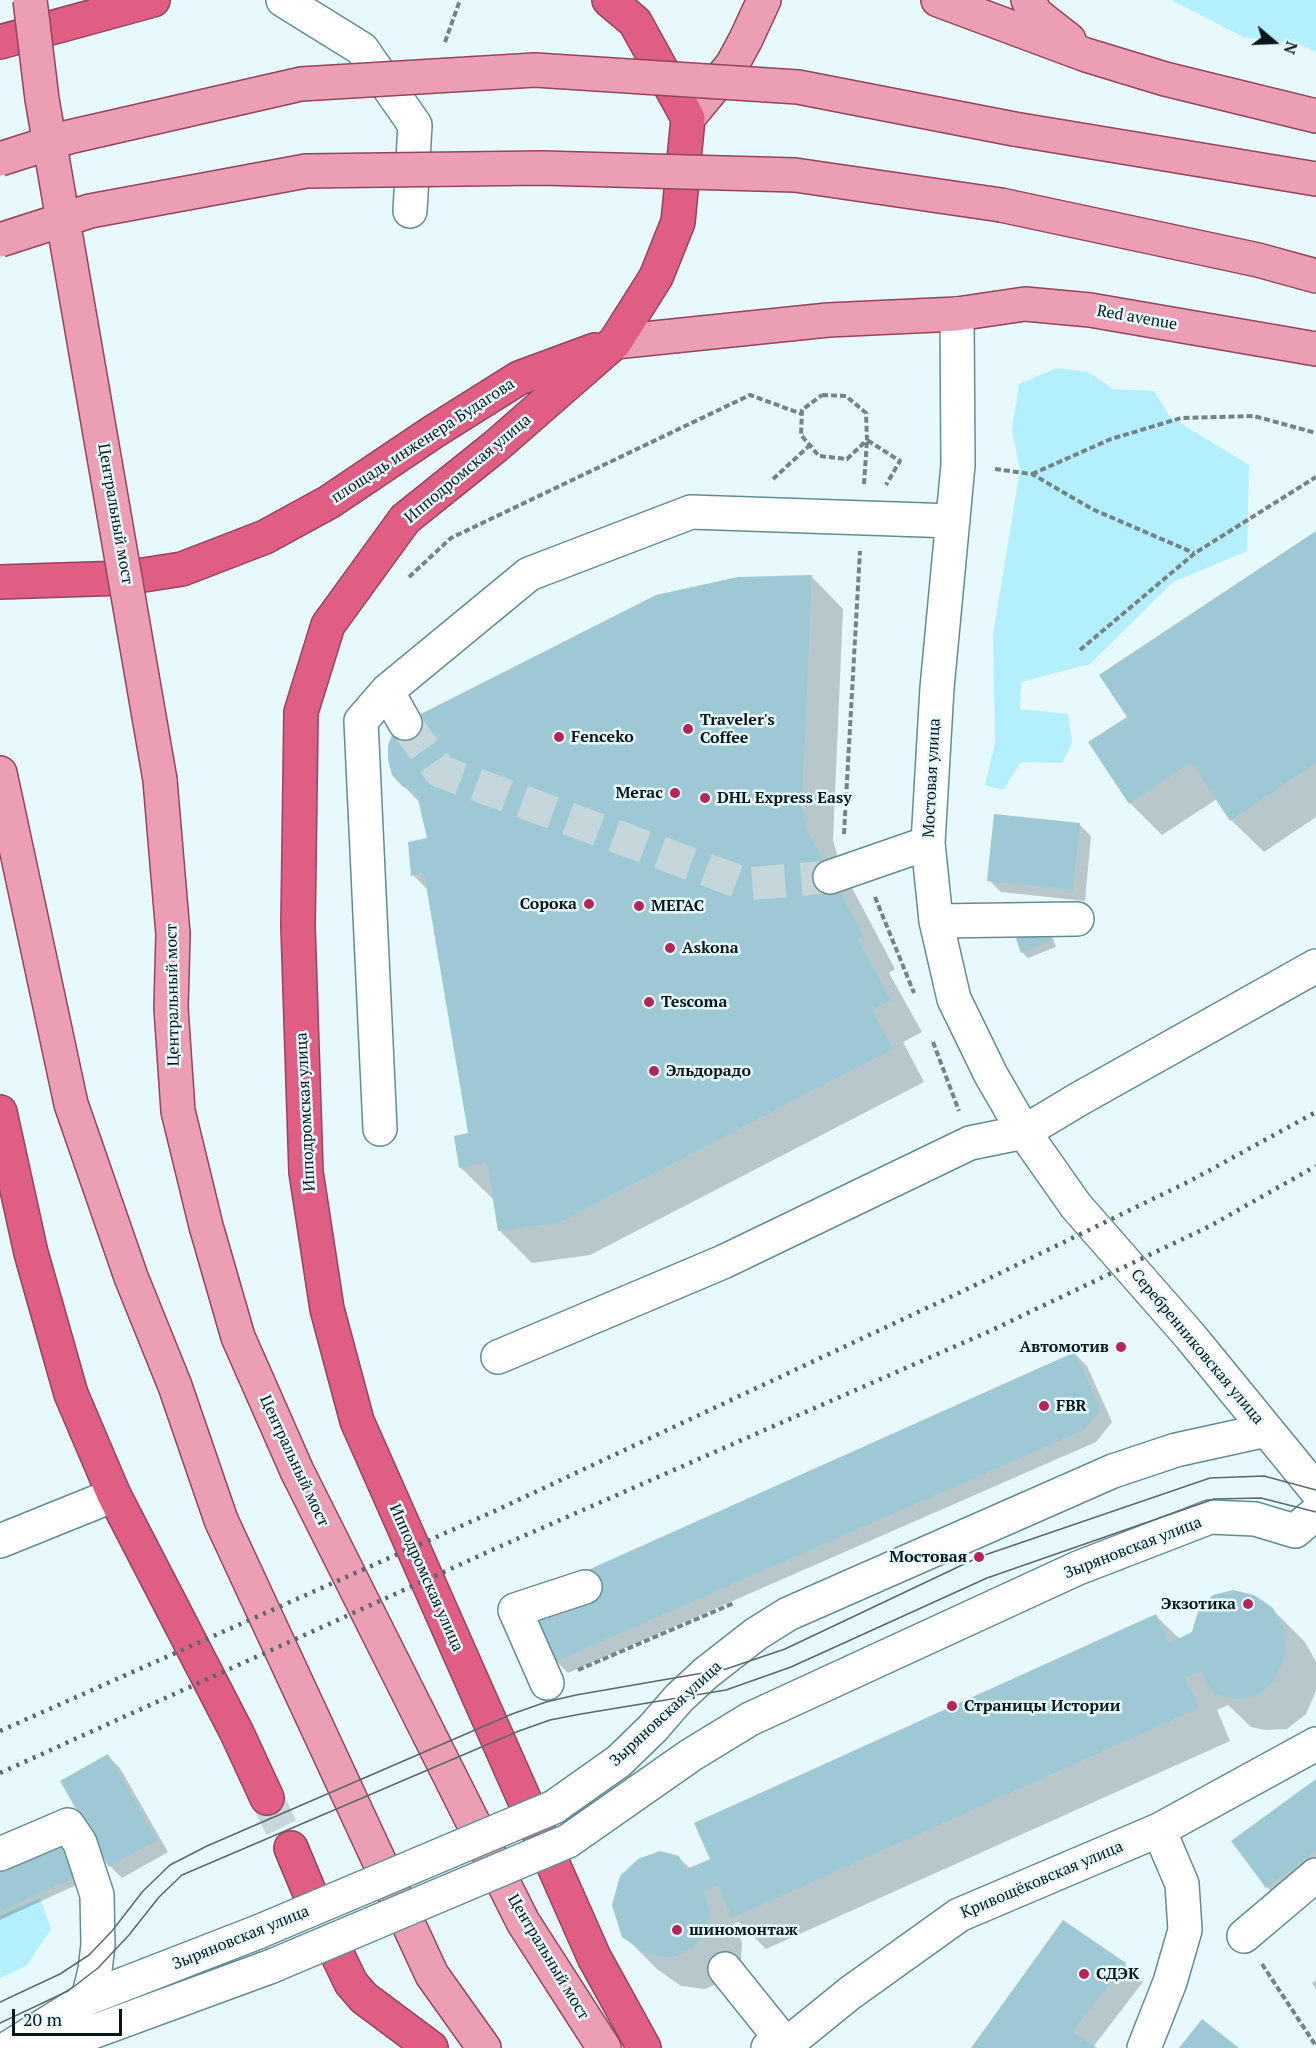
<!DOCTYPE html>
<html>
<head>
<meta charset="utf-8">
<style>
	body { margin:0 }
	#map { position:relative; width:1316px; height:2048px; overflow:hidden; background:#e7f9fd; font-family:"PT Serif",serif }
	canvas { display:block }
	.north { position:absolute; left:1244px; top:12px; width:60px; height:60px; -webkit-text-stroke:4px #e7f9fd; paint-order:stroke; rotate:109deg; font-size:16px; font-weight:700; line-height:24px; text-align:center; color:#06161a }
	.north::after { content:''; display:block; margin:auto; width:21px; height:27px; background:#06161a; clip-path:polygon(50% 0,100% 100%,50% 72%,0 100%) }
	.scale { position:absolute; left:12px; top:2009px; width:110px; height:27px; box-sizing:border-box; border:3px solid #06161a; border-top:0; padding-left:8px; font-size:18px; line-height:21px; white-space:nowrap; color:#06161a; -webkit-text-stroke:4px #e7f9fd; paint-order:stroke }
</style>
</head>
<body>
<div id="map">
<canvas width="1316" height="2048"></canvas>
<div class="north">N</div>
<div class="scale">20 m</div>
</div>
<script>
const ctx = document.querySelector('canvas').getContext('2d');
ctx.lineJoin = 'round';
function fillPath(path, color) { ctx.fillStyle = color; ctx.fill(path, 'evenodd'); }
const poly = rows => new Path2D(rows.map(r => 'M' + r).join(''));
function stroke(path, color, width, dash) { ctx.strokeStyle = color; ctx.lineWidth = width; ctx.lineCap = dash ? 'butt' : 'round'; ctx.setLineDash(dash || []); ctx.stroke(path); }
function label(font, color, halo, rows, align = 'center') {
  ctx.font = font + ' "PT Serif",serif'; ctx.lineWidth = 5; ctx.setLineDash([]); ctx.textBaseline = 'middle'; ctx.strokeStyle = halo; ctx.fillStyle = color; for (const [text, x, y, turn = 0] of rows) {
    ctx.save(); ctx.translate(x, y); ctx.rotate((+turn || 0) * Math.PI / 180); ctx.textAlign = isNaN(turn) ? turn : align; if (halo) ctx.strokeText(text, 0, 0); ctx.fillText(text, 0, 0); ctx.restore();
  }
}
fillPath(poly([
	[1172,0,1316,0,1316,52,1298,44,1243,37],
	[1057,368,1088,372,1113,389,1154,391,1170,417,1249,465,1247,551,1173,582,1090,664,1021,682,1020,709,1068,714,1072,743,1062,763,1021,762,1003,790,985,785,995,743,993,635,1020,470,1012,430,1019,384],
	[40,1898,51,1929,26,1966,0,1978,0,1916]
]), '#b3effd');
fillPath(poly([
	[1316,532,1316,817,1264,852,1231,820,1217,799,1162,835,1130,803,1129,718],
	[811,576,843,609,833,840,840,865,895,969,889,973,922,1032,903,1042,924,1082,590,1255,532,1263,500,1231,495,1199,493,1199,460,1167,470,1135,429,891,413,875,429,839,420,803,403,785],
	[1079,824,1091,836,1085,901,1001,892,989,880],
	[1050,929,1056,947,1028,958,1022,952],
	[1075,1354,1087,1366,1112,1422,1096,1442,568,1673,556,1661],
	[1272,1609,1305,1642,1316,1662,1316,1691,1306,1714,1287,1729,1266,1730,1251,1727,1228,1705,1217,1710,1230,1741,766,1949,739,1922,734,1924,742,1942,741,1961,726,1980,705,1989,681,1986,657,1969,624,1936,678,1857,691,1869,712,1859,1156,1616,1180,1639],
	[108,1756,120,1768,168,1852,122,1878,110,1866],
	[1316,1781,1316,1882,1285,1905,1267,1887],
	[65,1844,85,1881,0,1920,0,1874],
	[1125,1964,1143,1982,1093,2047,1094,2048,972,2048],
	[1316,1980,1316,1990,1312,1983]
]), '#0003');
fillPath(poly([
	[1316,531,1316,763,1230,821,1191,762,1129,804,1088,742,1127,717,1099,675],
	[812,575,802,807,808,832,864,936,858,940,891,1000,872,1010,893,1049,558,1223,498,1231,487,1162,459,1168,454,1136,468,1133,424,873,411,876,408,842,427,838,417,795,402,786,392,775,388,760,388,745,394,730,409,720,656,595,738,577],
	[994,814,1080,823,1073,890,987,881],
	[1045,922,1051,941,1021,953,1014,933],
	[1075,1352,1101,1410,1084,1430,555,1662,536,1617,579,1574],
	[1233,1590,1254,1595,1273,1608,1284,1629,1286,1655,1274,1682,1255,1697,1233,1699,1217,1695,1207,1685,1201,1671,1185,1678,1199,1708,732,1918,718,1885,703,1892,710,1909,709,1929,693,1948,672,1958,647,1954,622,1937,612,1905,620,1876,638,1859,660,1851,679,1856,685,1870,710,1859,694,1823,1156,1614,1169,1643,1192,1632,1199,1608,1213,1595],
	[108,1754,157,1840,109,1867,60,1781],
	[1316,1779,1316,1851,1266,1888,1231,1841],
	[65,1843,80,1875,0,1912,0,1872],
	[1063,1920,1126,1963,1072,2032,1097,2048,971,2048],
	[1202,2019,1239,2048,1179,2048]
]), '#9ec9d4');
stroke(poly([
	[405,723,440,771,745,884,830,877]
]), '#c5d7db', 33, [33, 16]);
stroke(poly([
	[267,1798,291,1848]
]), '#c5d7db', 33, [33, 16]);
const minor = poly([
	[283,0,362,49,415,125,410,211],
	[957,314,958,465,937,688,928,843,936,921,954,999,991,1075,1024,1132,1076,1206,1190,1336,1316,1490],
	[387,691,405,723],
	[830,877,928,843],
	[936,921,1077,919],
	[380,1129,361,721,387,691,529,574,691,512,953,521],
	[498,1357,723,1262,970,1143,1024,1132,1079,1099,1316,966],
	[0,1541,114,1495],
	[547,1683,515,1610,585,1587],
	[554,1807,619,1761,653,1728,679,1698,706,1673,756,1634,788,1614,1113,1471,1176,1450,1267,1430],
	[568,1841,691,1755,750,1719,1078,1568,1210,1517,1255,1519,1295,1531,1316,1513],
	[0,1854,68,1825,80,1843,97,1895,98,1945,95,1970,88,1998],
	[1244,1936,1316,1875],
	[725,1969,786,2045],
	[8,2048,88,1998,258,1932],
	[41,2048,60,2044,272,1966],
	[768,2048,786,2045,850,1993,959,1915,1159,1830,1316,1744],
	[1144,2048,1170,1982,1185,1930,1182,1884,1159,1830]
]);
const major = poly([
	[938,0,1086,55,1165,79,1316,116],
	[1028,0,1036,14,1069,40],
	[688,118,732,65,746,39,764,0],
	[1014,129,1316,179],
	[1001,205,1258,260,1316,276],
	[615,342,828,320,957,314,1025,304,1090,310,1316,349],
	[0,773,71,1104,131,1277,175,1386,221,1520,432,1975,484,2048],
	[160,780,173,934,171,1008,178,1111,206,1226,238,1337,297,1471,523,1922,604,2048]
]);
const highway = poly([
	[609,0,635,22,688,118,678,222,656,277,615,342,496,446,405,519,328,625,301,712,298,926,306,1172,327,1309,357,1421,594,1957,644,2048],
	[0,42,153,0],
	[0,582,124,578,182,569,265,537,329,502,433,432,519,378,595,350],
	[0,1112,31,1253,71,1394,114,1495,237,1733,267,1798],
	[291,1848,311,1896],
	[339,1958,351,1983,364,1998,431,2048]
]);
stroke(minor, '#628c95', 36);
stroke(major, '#94445e', 36);
stroke(highway, '#94445e', 36);
stroke(poly([
	[445,42,460,0],
	[822,395,846,396,866,413,867,440,847,459,819,456,801,435,802,410,822,395],
	[995,469,1032,474,1092,509,1194,553],
	[1032,474,1111,439,1181,418,1254,416,1316,433],
	[773,479,810,445],
	[864,484,867,440,900,461,886,485],
	[409,577,451,538,750,395,802,414],
	[1080,650,1195,553,1316,477],
	[844,834,860,551],
	[875,897,914,993],
	[933,1042,959,1111],
	[578,1670,734,1603],
	[1262,1964,1316,2046]
]), '#738488', 4, [6, 3]);
stroke(minor, '#fff', 33);
stroke(major, '#ec9eb5', 33);
stroke(highway, '#e05d83', 33);
stroke(poly([
	[0,2002,60,1974,89,1955,112,1931,143,1891,170,1865,207,1846,512,1714,546,1702,576,1695,726,1669,785,1649,979,1557,1210,1478,1264,1476,1316,1490],
	[0,2023,68,1991,98,1968,129,1935,159,1897,182,1875,519,1731,550,1720,581,1714,726,1690,791,1667,987,1578,1214,1499,1261,1498,1316,1512]
]), '#58696d', 1.5);
stroke(poly([
	[0,1731,497,1510,963,1291,1190,1181,1316,1112],
	[0,1773,501,1546,990,1331,1210,1226,1316,1166]
]), '#58696d', 4.5, [3, 6]);
const minorBridge = poly([
	[258,1932,554,1807],
	[272,1966,568,1841]
]);
const majorBridge = poly([
	[30,0,42,99,160,780],
	[0,159,69,137,301,84,535,70,798,87,1014,129],
	[0,240,90,211,306,171,542,168,795,175,1001,205]
]);
stroke(minorBridge, '#628c95', 36, []);
stroke(majorBridge, '#94445e', 36, []);
stroke(minorBridge, '#fff', 33);
stroke(majorBridge, '#ec9eb5', 33);
for (const [x, y, r, color] of [
	[688,729,6,"#b42659"],
	[559,737,6,"#b42659"],
	[675,793,6,"#b42659"],
	[705,798,6,"#b42659"],
	[589,904,6,"#b42659"],
	[639,906,6,"#b42659"],
	[670,948,6,"#b42659"],
	[649,1002,6,"#b42659"],
	[654,1071,6,"#b42659"],
	[1121,1347,6,"#b42659"],
	[1044,1406,6,"#b42659"],
	[979,1557,6,"#b42659"],
	[1248,1604,6,"#b42659"],
	[952,1706,6,"#b42659"],
	[677,1930,6,"#b42659"],
	[1084,1974,6,"#b42659"]
]) { const dot = new Path2D(); dot.arc(x, y, r, 0, 2 * Math.PI); ctx.fillStyle = color; ctx.fill(dot); stroke(dot, '#e7f9fd', 2); }
label('16px', '#06161a', '#e7f9fd', [
	["Red avenue",1137,318,10],
	["площадь инженера Будагова",423,441,-33],
	["Ипподромская улица",468,469,-40],
	["Центральный мост",115,514,80],
	["Мостовая улица",932,778,-87],
	["Центральный мост",173,995,-91],
	["Ипподромская улица",306,1112,-93],
	["Серебренниковская улица",1197,1347,50],
	["Центральный мост",294,1461,65],
	["Зыряновская улица",1133,1548,-21],
	["Ипподромская улица",426,1578,66],
	["Зыряновская улица",666,1714,-43],
	["Кривощёковская улица",1042,1880,-23],
	["Зыряновская улица",241,1938,-22],
	["Центральный мост",548,1957,59]
]);
label('bold 16px', '#06161a', '#e7f9fd', [
	["Traveler's",700,720],
	["Coffee",700,738],
	["Fenceko",571,737],
	["Мегас",663,793,"right"],
	["DHL Express Easy",717,798],
	["Сорока",577,904,"right"],
	["МЕГАС",651,906],
	["Askona",682,948],
	["Tescoma",661,1002],
	["Эльдорадо",666,1071],
	["Автомотив",1109,1347,"right"],
	["FBR",1056,1406],
	["Мостовая",967,1557,"right"],
	["Экзотика",1236,1604,"right"],
	["Страницы Истории",964,1706],
	["шиномонтаж",689,1930],
	["СДЭК",1096,1974]
], 'left');
</script>
</body>
</html>
